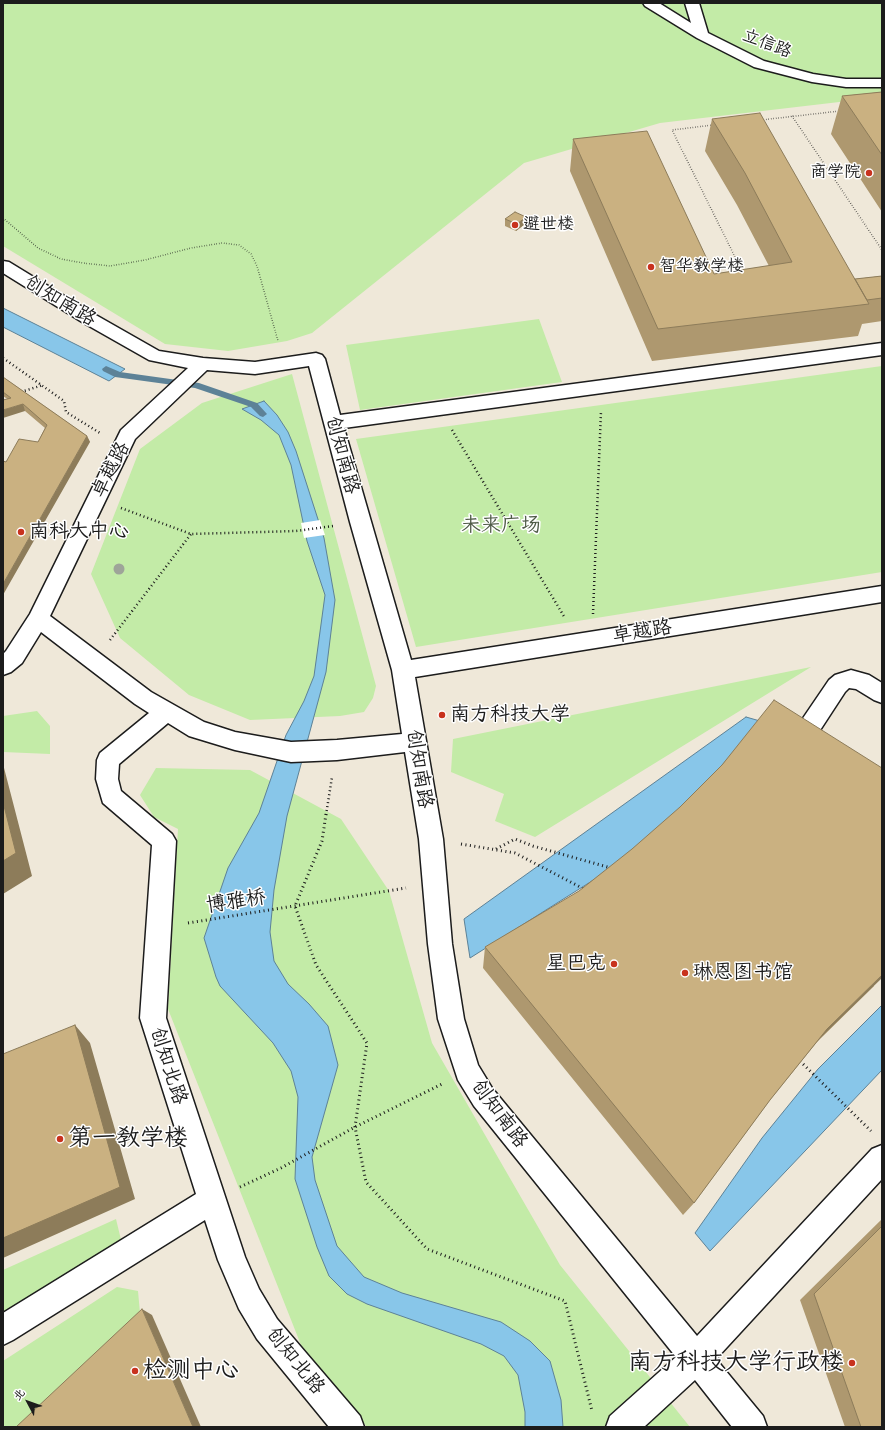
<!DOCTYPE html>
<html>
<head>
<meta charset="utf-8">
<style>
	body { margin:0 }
	#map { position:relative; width:885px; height:1430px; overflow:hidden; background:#fff; font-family:Caveat,"LXGW WenKai TC",sans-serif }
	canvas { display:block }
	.frame { position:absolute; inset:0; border:4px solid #1c1c1c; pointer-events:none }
	.north { position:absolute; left:8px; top:1382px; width:40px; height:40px; -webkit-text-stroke:3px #fff; paint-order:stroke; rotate:311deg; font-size:11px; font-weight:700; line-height:16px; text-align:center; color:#1c1c1c }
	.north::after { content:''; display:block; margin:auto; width:14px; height:18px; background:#1c1c1c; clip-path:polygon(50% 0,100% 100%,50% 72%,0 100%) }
</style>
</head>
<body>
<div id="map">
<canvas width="885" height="1430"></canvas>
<div class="frame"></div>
<div class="north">北</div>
</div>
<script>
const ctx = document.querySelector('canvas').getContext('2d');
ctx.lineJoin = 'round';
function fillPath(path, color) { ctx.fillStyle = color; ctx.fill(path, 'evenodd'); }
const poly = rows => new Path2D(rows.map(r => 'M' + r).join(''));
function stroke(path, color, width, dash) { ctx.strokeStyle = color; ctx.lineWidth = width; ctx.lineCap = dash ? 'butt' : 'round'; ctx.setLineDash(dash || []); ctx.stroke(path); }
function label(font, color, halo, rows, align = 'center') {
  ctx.font = font + ' Caveat,"LXGW WenKai TC",sans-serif'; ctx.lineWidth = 3; ctx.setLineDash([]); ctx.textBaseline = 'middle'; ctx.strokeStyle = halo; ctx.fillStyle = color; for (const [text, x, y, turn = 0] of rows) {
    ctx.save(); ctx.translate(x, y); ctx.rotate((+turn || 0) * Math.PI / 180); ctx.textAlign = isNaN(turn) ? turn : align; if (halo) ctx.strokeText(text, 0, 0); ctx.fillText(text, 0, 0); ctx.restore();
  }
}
fillPath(poly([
	[3,3,882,3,882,1427,3,1427]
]), '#efe8d9');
fillPath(poly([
	[3,3,882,3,882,97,660,123,524,163,312,333,287,341,228,351,165,344,3,246],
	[539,319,562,382,360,410,346,345],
	[882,366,882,572,416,647,356,439],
	[292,374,376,686,373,698,364,712,340,716,250,720,189,695,120,638,91,574,140,449,202,403],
	[811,667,535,837,495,821,504,794,451,772,453,739],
	[37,711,50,726,50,754,3,752,3,716],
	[156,768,250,770,341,819,389,891,432,1043,560,1265,690,1427,367,1427,301,1345,168,1009,178,829,154,817,140,795],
	[116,1219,122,1244,3,1316,3,1270],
	[117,1287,138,1291,140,1313,20,1427,3,1427,3,1361]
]), '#c3eba7');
const water = poly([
	[3,308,125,369,109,381,3,327,3,308],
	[264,401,277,415,288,432,296,451,324,538,335,600,326,672,287,816,274,890,270,932,274,961,288,984,309,1004,328,1026,338,1065,312,1157,315,1180,337,1246,364,1277,402,1293,501,1322,530,1341,550,1361,561,1400,563,1427,525,1427,525,1412,518,1375,504,1356,481,1344,367,1304,347,1294,329,1276,317,1247,295,1179,298,1097,291,1071,273,1043,220,986,216,977,204,938,228,868,259,813,286,735,304,701,314,676,325,595,307,541,291,465,279,435,261,420,242,409,264,401],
	[746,717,760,721,677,818,614,867,470,958,464,919,746,717],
	[882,1005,882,1070,710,1251,695,1233,762,1138,818,1069,882,1005]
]);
fillPath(water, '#88c6e9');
stroke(water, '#5d8297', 1);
fillPath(poly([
	[320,520,325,535,304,538,301,523]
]), '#fff');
fillPath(poly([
	[106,366,120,372,199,383,257,403,267,414,263,417,260,416,251,407,195,388,115,377,103,371,102,369,106,366]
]), '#5d8297');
const minor = poly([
	[643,3,659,3,691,23,685,3,699,3,708,33,764,61,813,74,846,79,882,79,882,87,846,87,812,82,754,67,697,38,645,6,643,3],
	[3,261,9,262,94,314,159,351,203,358,255,362,316,353,322,355,325,359,340,415,882,343,882,355,344,428,411,660,882,586,882,602,415,677,443,839,452,944,464,1019,478,1065,492,1088,697,1336,872,1149,882,1145,882,1179,716,1359,763,1416,767,1427,732,1427,695,1380,644,1427,606,1427,610,1416,676,1357,474,1106,458,1080,438,1019,428,944,419,839,405,752,337,760,291,762,235,750,189,736,168,723,119,764,118,779,121,791,172,834,176,841,166,1018,245,1257,259,1289,277,1319,360,1416,364,1427,329,1427,257,1339,239,1309,218,1260,205,1220,13,1340,3,1345,3,1313,196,1194,140,1018,152,845,103,803,96,779,97,760,100,753,149,713,135,704,41,632,22,663,11,672,3,675,3,654,6,651,30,614,121,430,188,368,149,360,82,322,3,273,3,261],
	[309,366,350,522,392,670,402,734,337,740,291,742,235,732,204,722,151,692,50,616,135,439,207,370,255,374,309,366],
	[851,670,869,675,882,683,882,703,874,700,856,689,849,688,845,692,813,741,805,743,797,741,794,734,797,727,829,680,835,675,851,670]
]);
stroke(minor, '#1c1c1c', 3);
stroke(poly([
	[792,116,882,250],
	[761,120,840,111],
	[713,125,672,130,742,271],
	[3,218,38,248,61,259,83,263,110,266,145,260,191,248,222,243,239,245,251,254,257,266,278,341]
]), '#1c1c1c', 1.5, [0.5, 2]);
stroke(poly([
	[3,358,64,401,66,412,100,433],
	[21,392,43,385],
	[452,430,565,618],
	[121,508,191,534,296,531,333,526],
	[593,614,601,411],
	[110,640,191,534],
	[326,815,332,777]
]), '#1c1c1c', 2.5, [1, 3]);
stroke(poly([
	[326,814,322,841,295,906,316,965,367,1043,355,1127,366,1182,427,1249,565,1301,592,1411],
	[461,844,515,853,584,889],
	[496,849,515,839,533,846,611,868],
	[188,923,406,888],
	[800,1061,871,1131],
	[240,1187,281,1168,355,1127,442,1084]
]), '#1c1c1c', 3, [1, 3.5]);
fillPath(minor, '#fff');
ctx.fillStyle = '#9ea499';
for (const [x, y] of [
	[119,569]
]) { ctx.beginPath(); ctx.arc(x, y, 5.5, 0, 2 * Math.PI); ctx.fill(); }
fillPath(poly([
	[882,92,882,212,831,134,842,96],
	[712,119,855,279,882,276,882,321,862,324,858,336,652,361,570,171,573,139,714,274,769,266,737,205,705,151],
	[505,219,525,224,516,231,505,226],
	[3,377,87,436,90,442,6,462,38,442,45,428,25,411,3,396],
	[485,947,874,986,817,1042,770,1100,694,1203,683,1215,483,968],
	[882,1219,882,1427,845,1427,800,1300]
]), '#ae986f');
fillPath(poly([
	[526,217,525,224,516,231,517,224],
	[23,404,25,411,3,418,3,410],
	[87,436,90,442,3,595,3,584],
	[3,764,32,876,3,894],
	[882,975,882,978,811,1047,827,1029],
	[75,1025,90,1043,135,1199,3,1258,3,1238],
	[142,1309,152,1315,201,1427,193,1427]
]), '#8d7c5a');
const building = poly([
	[882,92,882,155,842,96,882,92],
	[760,113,869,304,658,329,573,139,647,131,714,274,792,262,745,173,712,119,760,113],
	[515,212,526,217,517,224,505,219,515,212],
	[882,276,882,298,867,300,855,279,882,276],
	[3,377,87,436,3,584,3,461,6,462,19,439,38,442,47,425,23,404,3,410,3,400,11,398,3,392,3,377],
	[774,700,882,768,882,975,827,1029,770,1100,694,1203,485,947,579,891,632,849,680,807,722,765,774,700],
	[3,802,16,853,3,861,3,802],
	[75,1025,120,1187,3,1238,3,1054,75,1025],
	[882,1226,882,1427,861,1427,814,1294,882,1226],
	[142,1309,193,1427,16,1427,142,1309]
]);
fillPath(building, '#cab181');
stroke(building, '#8d7c5a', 1);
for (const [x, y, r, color] of [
	[869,173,4,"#c8321e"],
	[515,225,4,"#c8321e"],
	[651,267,4,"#c8321e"],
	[21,532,4,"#c8321e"],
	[442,715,4,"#c8321e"],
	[614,964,4,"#c8321e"],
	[685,973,4,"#c8321e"],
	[60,1139,4,"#c8321e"],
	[852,1363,4,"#c8321e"],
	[135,1371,4,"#c8321e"]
]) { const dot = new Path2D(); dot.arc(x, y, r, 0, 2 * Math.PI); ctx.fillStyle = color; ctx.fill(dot); stroke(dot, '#fff', 1.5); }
label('17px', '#1c1c1c', '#fff', [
	["立信路",767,44,21]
]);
label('17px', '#1c1c1c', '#fff', [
	["商学院",861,173,"right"],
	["避世楼",523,225],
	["智华教学楼",659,267]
], 'left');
label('20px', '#1c1c1c', '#fff', [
	["创知南路",60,301,31],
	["创知南路",342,455,75],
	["卓越路",111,470,-63],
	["卓越路",642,632,-9],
	["创知南路",419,769,81],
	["博雅桥",236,902,-9],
	["创知北路",168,1066,72],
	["创知南路",499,1114,53],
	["创知北路",295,1361,51]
]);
label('20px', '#4e5a46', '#fff', [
	["未来广场",501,526]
]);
label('20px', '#1c1c1c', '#fff', [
	["南科大中心",29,532],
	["南方科技大学",450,715],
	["星巴克",606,964,"right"],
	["琳恩图书馆",693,973]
], 'left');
label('24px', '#1c1c1c', '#fff', [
	["第一教学楼",68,1139],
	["南方科技大学行政楼",844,1363,"right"],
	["检测中心",143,1371]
], 'left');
</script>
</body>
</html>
